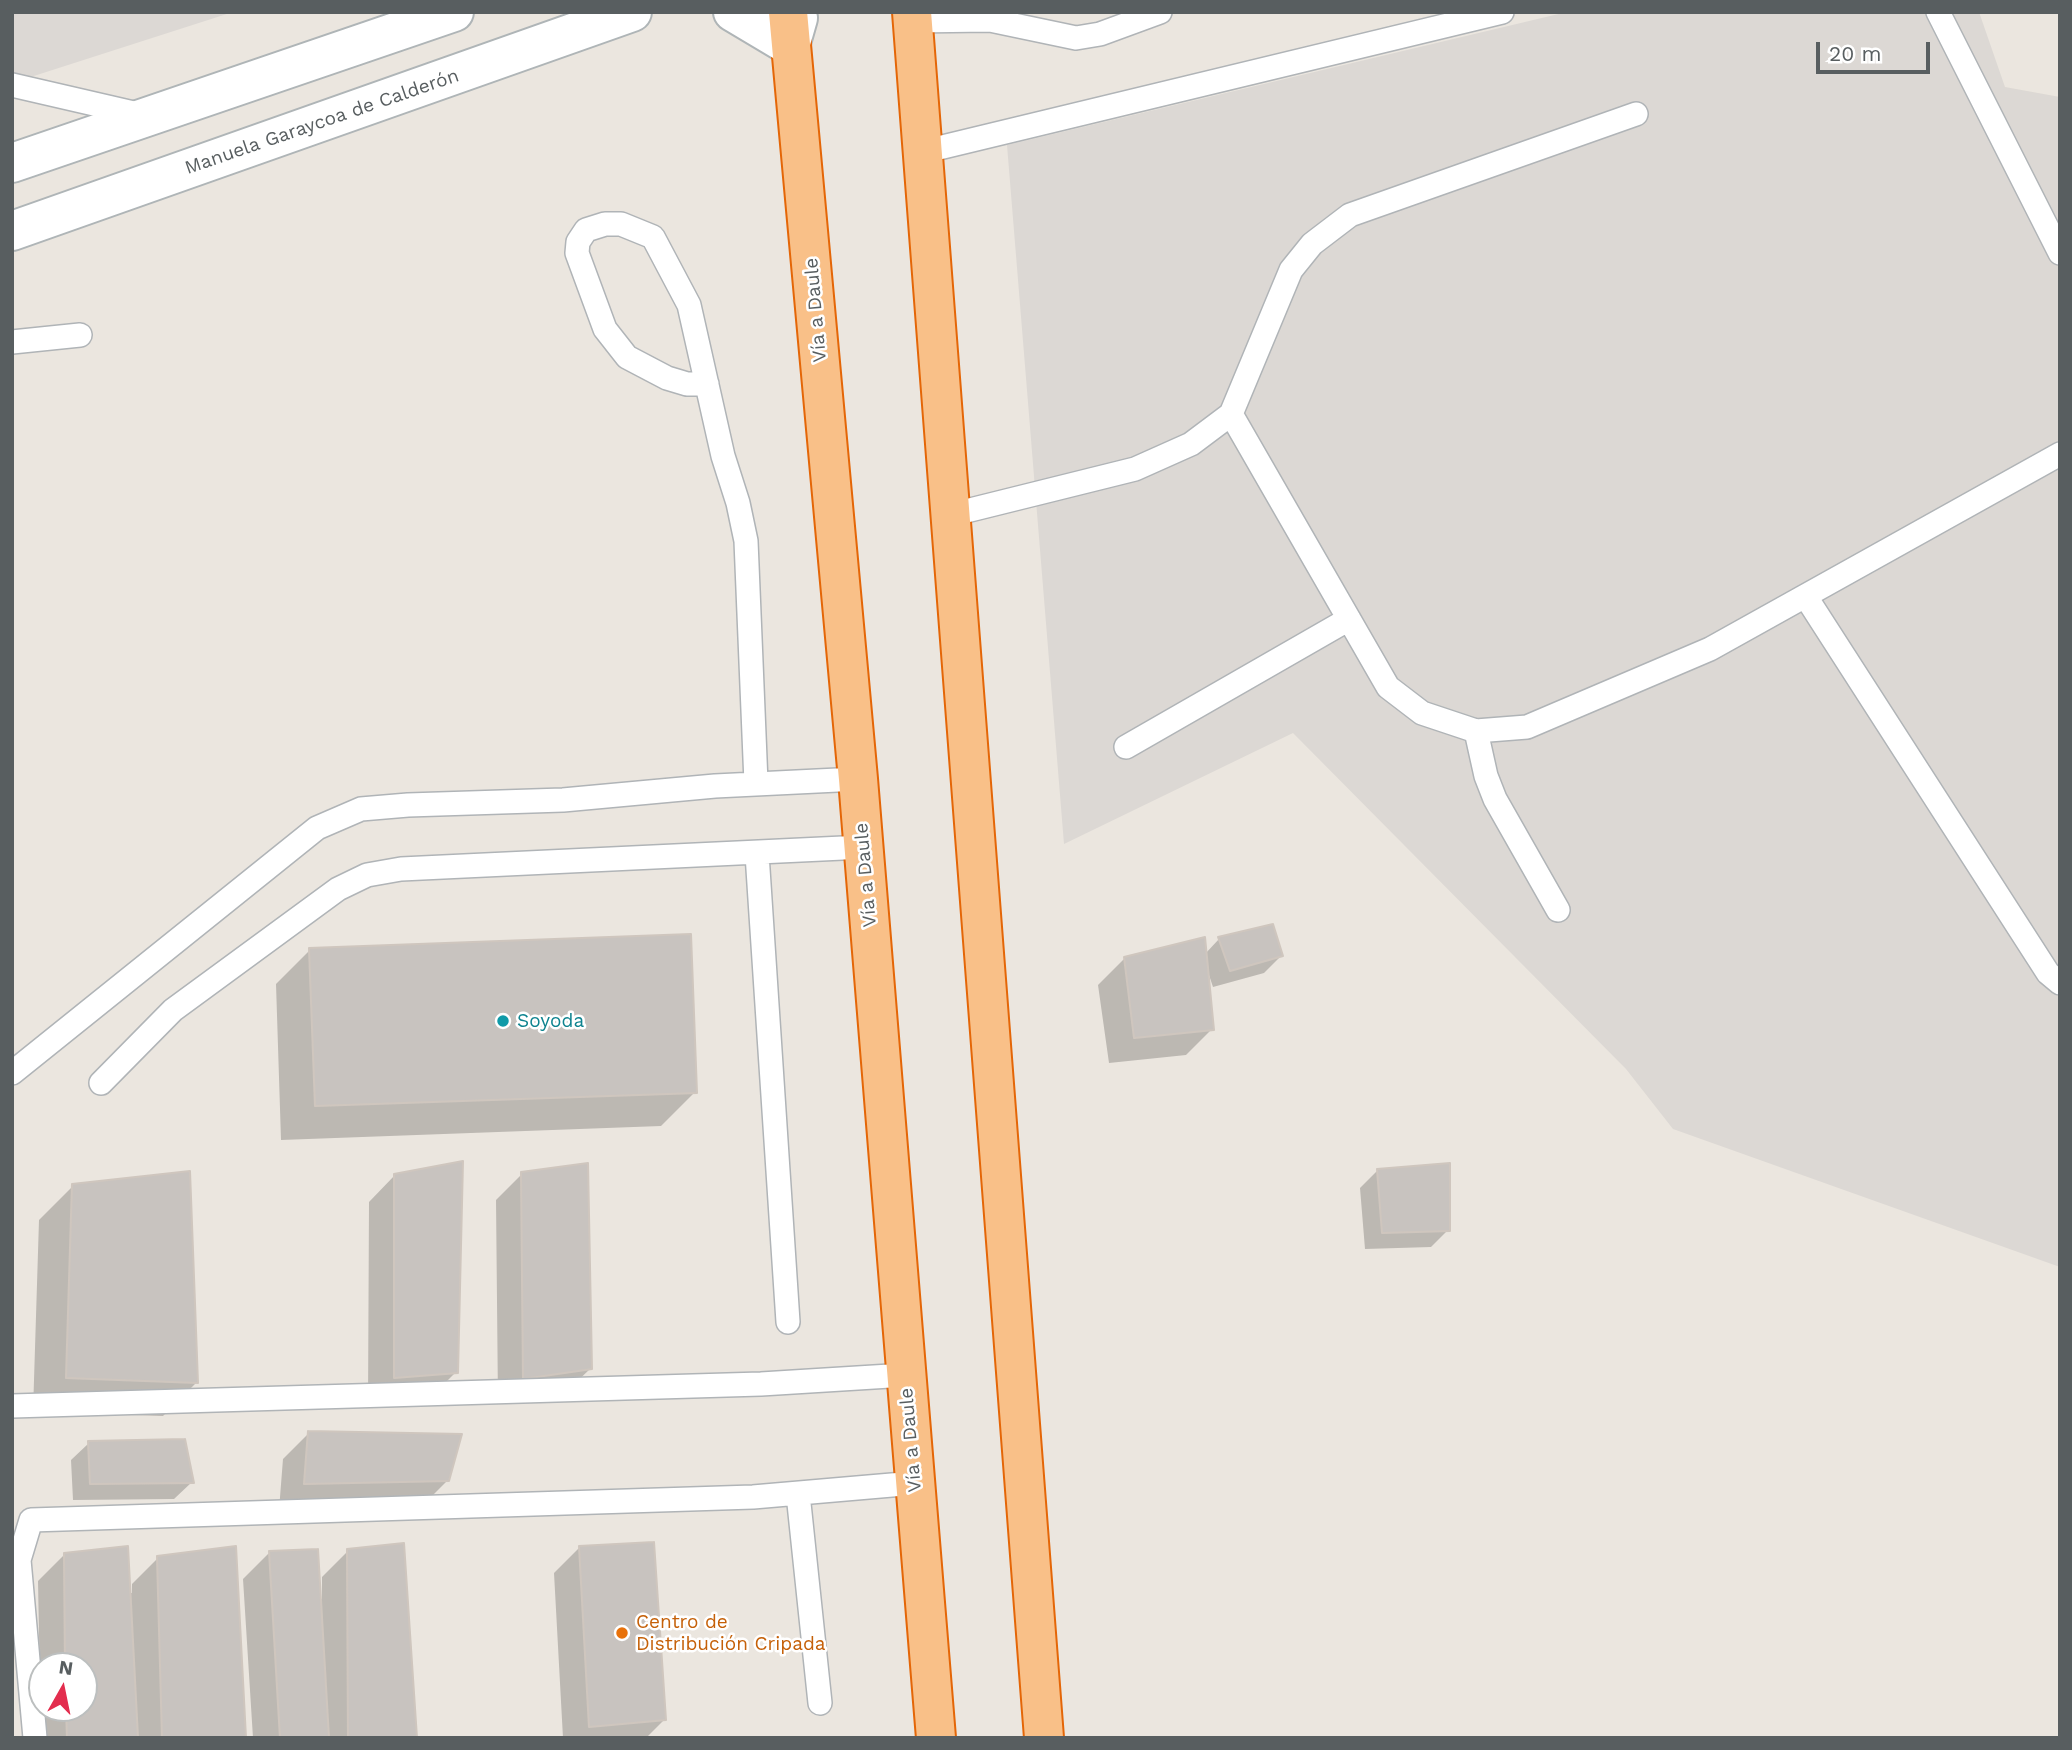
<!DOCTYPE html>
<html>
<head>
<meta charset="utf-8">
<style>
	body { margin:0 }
	#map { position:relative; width:2072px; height:1750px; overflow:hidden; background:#ebe6df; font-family:"Work Sans",sans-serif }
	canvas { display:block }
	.frame { position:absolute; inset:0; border:14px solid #585e60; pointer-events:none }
	.north { position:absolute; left:28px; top:1652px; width:70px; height:70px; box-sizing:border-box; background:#fff; border:2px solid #bcbfbf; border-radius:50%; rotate:9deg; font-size:19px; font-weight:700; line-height:28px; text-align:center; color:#585e60 }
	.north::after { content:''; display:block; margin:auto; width:24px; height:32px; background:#e32d4e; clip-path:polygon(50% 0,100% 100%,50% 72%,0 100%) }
	.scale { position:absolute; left:1816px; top:42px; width:114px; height:32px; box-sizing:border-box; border:4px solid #585e60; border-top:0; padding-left:9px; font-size:21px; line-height:24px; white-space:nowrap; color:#585e60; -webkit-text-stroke:5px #fff; paint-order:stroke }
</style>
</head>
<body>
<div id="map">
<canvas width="2072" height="1750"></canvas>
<div class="frame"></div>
<div class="north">N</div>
<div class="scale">20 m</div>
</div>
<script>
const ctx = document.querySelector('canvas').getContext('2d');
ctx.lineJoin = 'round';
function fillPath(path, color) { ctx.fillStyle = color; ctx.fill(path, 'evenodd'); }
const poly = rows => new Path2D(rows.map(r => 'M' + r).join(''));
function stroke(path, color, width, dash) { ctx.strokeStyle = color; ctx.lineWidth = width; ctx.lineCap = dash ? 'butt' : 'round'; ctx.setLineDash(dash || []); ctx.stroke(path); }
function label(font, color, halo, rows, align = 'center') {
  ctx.font = font + ' "Work Sans",sans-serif'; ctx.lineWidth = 5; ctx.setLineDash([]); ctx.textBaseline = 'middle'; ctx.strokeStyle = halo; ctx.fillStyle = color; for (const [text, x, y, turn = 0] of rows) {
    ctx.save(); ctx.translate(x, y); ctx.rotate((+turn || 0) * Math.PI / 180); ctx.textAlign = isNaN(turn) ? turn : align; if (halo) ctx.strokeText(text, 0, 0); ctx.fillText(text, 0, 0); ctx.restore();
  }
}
fillPath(poly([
	[12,12,233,12,12,83],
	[1567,12,1979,12,2005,87,2060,97,2060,1267,1673,1129,1626,1069,1293,733,1064,844,1007,145]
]), '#dcd8d4');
fillPath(poly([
	[1219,939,1281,956,1264,973,1213,987,1208,972,1212,1029,1186,1055,1109,1063,1098,985,1124,959,1205,954],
	[310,950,695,1092,661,1126,281,1140,276,984],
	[1378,1170,1448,1230,1431,1247,1365,1249,1360,1188],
	[522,1174,591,1368,564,1394,498,1404,496,1200],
	[395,1175,456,1372,430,1398,368,1403,369,1202],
	[73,1186,197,1382,163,1416,33,1412,39,1220],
	[309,1433,448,1480,422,1506,279,1510,283,1459],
	[89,1443,192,1482,174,1499,73,1500,71,1460],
	[580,1547,664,1720,646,1738,563,1738,554,1573],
	[348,1551,415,1738,253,1738,243,1579,269,1553,319,1599,322,1599,322,1577],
	[64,1555,129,1593,132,1593,132,1584,158,1558,244,1738,41,1738,38,1581],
	[42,1666,84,1666,84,1708,42,1708]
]), '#0003');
const building = poly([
	[1273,924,1283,956,1230,971,1218,937,1273,924],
	[691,934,697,1093,315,1106,309,948,691,934],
	[1205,937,1214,1030,1134,1038,1124,957,1205,937],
	[463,1161,458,1373,394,1378,394,1174,463,1161],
	[588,1163,592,1369,523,1379,521,1172,588,1163],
	[1450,1163,1450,1231,1382,1233,1377,1169,1450,1163],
	[190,1171,198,1383,66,1378,72,1184,190,1171],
	[308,1431,462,1434,449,1481,304,1484,308,1431],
	[185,1439,194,1483,90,1484,88,1441,185,1439],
	[654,1542,666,1720,589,1727,579,1546,654,1542],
	[404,1543,417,1738,348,1738,347,1549,404,1543],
	[128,1546,138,1738,67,1738,66,1708,84,1708,84,1666,65,1666,64,1553,128,1546],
	[236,1546,246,1738,162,1738,157,1556,236,1546],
	[318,1549,329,1738,280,1738,269,1551,318,1549]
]);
fillPath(building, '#c8c3bf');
stroke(building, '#cfc6be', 2);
const lane = poly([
	[1938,12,2060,253],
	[912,21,990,20,1076,38,1100,34,1160,12],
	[12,85,142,115],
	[922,152,1502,12],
	[12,342,80,335],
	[707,384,687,384,667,378,627,357,605,329,577,253,578,242,586,230,605,224,621,224,653,237,689,305,723,456,738,503,746,541,756,783],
	[1231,414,1388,687,1422,713,1476,731,1527,727,1710,649,2060,454],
	[950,515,1135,469,1191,444,1231,414,1291,270,1312,244,1350,215,1636,114],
	[1806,597,2048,973,2060,983],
	[1476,731,1486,776,1495,799,1558,910],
	[1126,747,1349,619],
	[757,854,788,1322],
	[12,1073,317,828,361,809,408,805,563,800,715,786,858,779],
	[101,1083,173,1010,338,889,367,875,401,869,864,847],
	[12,1406,761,1384,906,1375],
	[798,1494,820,1703],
	[35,1738,19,1560,31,1520,753,1497,915,1483]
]);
const secondary = poly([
	[733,12,790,46,798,18],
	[12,163,454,12],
	[12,231,632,12]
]);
const highway = poly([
	[788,12,858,779,936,1738],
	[912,12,1044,1738]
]);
stroke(lane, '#b0b4b7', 26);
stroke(secondary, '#afb5b7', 42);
stroke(highway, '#e46607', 42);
stroke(lane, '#fff', 23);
stroke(secondary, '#fff', 38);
stroke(highway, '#f9c088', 38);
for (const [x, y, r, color] of [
	[503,1021,7,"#0f9aa8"],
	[622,1633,7,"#e8710a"]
]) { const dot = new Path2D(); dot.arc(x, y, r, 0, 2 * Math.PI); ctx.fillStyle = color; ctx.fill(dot); stroke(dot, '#fff', 2.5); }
label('19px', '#585e60', '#fff', [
	["Manuela Garaycoa de Calderón",322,122,-19],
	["Vía a Daule",816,310,-95],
	["Vía a Daule",866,875,-95],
	["Vía a Daule",911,1440,-95]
]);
label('19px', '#0d838f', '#fff', [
	["Soyoda",517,1021]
], 'left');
label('19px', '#c56008', '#fff', [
	["Centro de",636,1622],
	["Distribución Cripada",636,1644]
], 'left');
</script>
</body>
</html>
